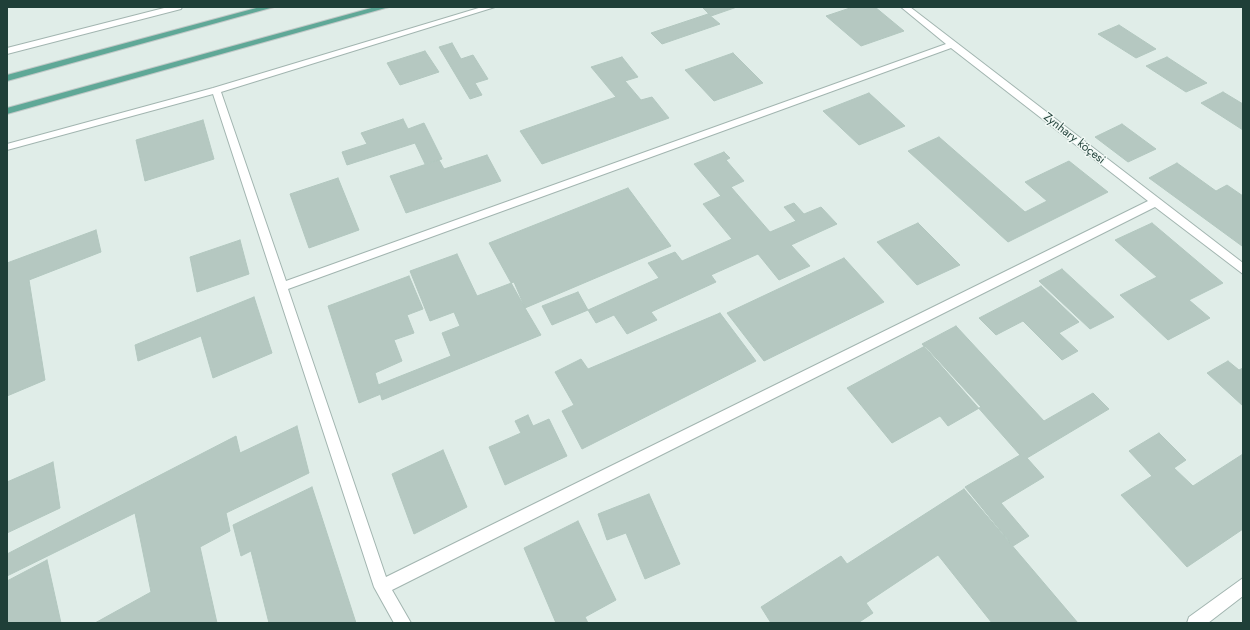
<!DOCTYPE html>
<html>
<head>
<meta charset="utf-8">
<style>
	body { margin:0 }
	#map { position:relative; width:1250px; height:630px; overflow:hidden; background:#e0ede8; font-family:Jost,sans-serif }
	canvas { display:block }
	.frame { position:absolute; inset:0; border:8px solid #1f3f38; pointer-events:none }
</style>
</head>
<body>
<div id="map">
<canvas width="1250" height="630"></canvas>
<div class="frame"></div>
</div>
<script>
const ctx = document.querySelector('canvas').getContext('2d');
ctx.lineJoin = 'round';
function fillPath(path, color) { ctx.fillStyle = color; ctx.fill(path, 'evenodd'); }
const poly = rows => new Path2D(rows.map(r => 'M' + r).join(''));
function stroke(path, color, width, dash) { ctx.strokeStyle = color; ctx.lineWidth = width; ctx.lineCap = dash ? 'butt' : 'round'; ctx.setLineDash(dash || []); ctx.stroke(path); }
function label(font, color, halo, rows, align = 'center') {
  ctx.font = font + ' Jost,sans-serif'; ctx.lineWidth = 3; ctx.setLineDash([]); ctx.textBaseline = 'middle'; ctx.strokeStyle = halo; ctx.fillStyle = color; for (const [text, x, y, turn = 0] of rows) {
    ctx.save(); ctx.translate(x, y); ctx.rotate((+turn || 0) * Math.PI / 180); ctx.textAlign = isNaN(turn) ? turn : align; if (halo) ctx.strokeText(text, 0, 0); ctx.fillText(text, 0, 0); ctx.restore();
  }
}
const building = poly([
	[702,7,737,7,711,16,702,7],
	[853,7,875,7,904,31,861,46,826,16,853,7],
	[708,14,720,24,662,44,651,33,708,14],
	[1119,25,1156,49,1136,58,1098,34,1119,25],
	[452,43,461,59,473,55,488,79,475,83,482,95,470,99,439,47,452,43],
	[425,51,439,72,400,85,387,63,425,51],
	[733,53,763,83,714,101,685,70,733,53],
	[622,57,638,77,625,81,641,100,652,97,669,118,542,164,520,131,616,97,591,67,622,57],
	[1167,57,1207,83,1186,92,1146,66,1167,57],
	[1223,92,1243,104,1243,130,1201,103,1223,92],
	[869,93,905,126,859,145,823,111,869,93],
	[403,119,408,129,424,123,442,159,425,164,415,143,347,165,342,152,367,144,361,133,403,119],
	[203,120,214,159,145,181,136,140,203,120],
	[1122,124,1156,149,1128,162,1095,137,1122,124],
	[939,137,1025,212,1047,201,1025,182,1069,161,1108,192,1008,242,908,151,939,137],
	[724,152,730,158,726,160,744,181,731,187,770,232,796,221,784,207,794,203,804,214,821,207,837,224,791,245,810,266,779,280,758,254,711,275,716,282,651,312,657,320,627,334,614,315,596,323,588,310,659,278,648,263,675,252,682,261,732,239,703,204,721,196,694,164,724,152],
	[487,155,501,181,406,213,390,176,439,160,444,169,487,155],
	[1177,163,1216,191,1227,185,1243,196,1243,245,1242,246,1149,178,1177,163],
	[338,178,359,230,309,248,290,194,338,178],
	[628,188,671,246,525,308,489,243,628,188],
	[918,223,960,265,917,285,877,242,918,223],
	[1152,223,1223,283,1189,300,1210,318,1168,340,1120,295,1157,277,1115,240,1152,223],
	[96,230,101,252,29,280,45,380,7,396,7,263,96,230],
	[240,240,249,274,197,292,190,257,240,240],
	[457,254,477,296,514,282,525,308,541,335,382,400,378,385,451,356,442,333,460,326,454,312,430,321,410,271,457,254],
	[844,258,884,302,764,361,727,313,844,258],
	[1062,269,1114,317,1090,329,1039,281,1062,269],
	[409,276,423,309,407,315,414,333,394,340,402,361,375,373,381,394,359,403,328,306,409,276],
	[1041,286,1079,322,1059,333,1078,351,1062,360,1023,321,996,335,979,318,1041,286],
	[578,292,588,310,552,325,542,306,578,292],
	[254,297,272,353,213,378,201,336,138,361,135,345,254,297],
	[720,313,756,361,582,449,562,411,574,405,555,372,581,359,588,369,720,313],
	[956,326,1044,421,1093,393,1109,409,1027,458,1044,477,1001,503,1029,536,1013,546,965,487,1020,455,922,344,956,326],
	[925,346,981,407,948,426,940,416,892,443,847,388,925,346],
	[1228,361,1239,370,1243,368,1243,406,1207,373,1228,361],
	[528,415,533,426,549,419,567,456,505,485,489,447,521,433,515,421,528,415],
	[297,426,309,473,226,513,230,531,200,547,217,623,95,623,151,592,135,513,7,576,7,554,236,436,240,453,297,426],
	[1159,433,1186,460,1174,468,1193,486,1243,454,1243,529,1187,567,1121,495,1152,476,1129,451,1159,433],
	[443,450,467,507,414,534,392,474,443,450],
	[53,462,60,508,7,533,7,482,53,462],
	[312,487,356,623,269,623,251,551,241,556,233,525,312,487],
	[964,489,1078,623,992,623,938,555,866,603,873,613,858,623,771,623,761,607,841,556,847,564,964,489],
	[649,494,680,564,645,579,626,533,607,540,598,514,649,494],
	[578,521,616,600,585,617,588,623,556,623,524,548,578,521],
	[47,560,61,623,7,623,7,581,47,560]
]);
fillPath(building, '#b5c8c1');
stroke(building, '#b2c7bf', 1);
const minor = poly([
	[168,7,182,7,181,9,7,54,7,48,168,7],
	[482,7,495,7,221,92,286,281,946,44,901,7,910,7,1243,263,1243,274,1155,207,392,590,411,623,394,623,374,587,213,94,7,150,7,144,213,88,482,7],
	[951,48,1148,201,386,577,288,289,951,48],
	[1243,578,1243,596,1208,623,1187,623,1189,617,1243,578]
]);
const primary = poly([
	[260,7,274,7,7,81,7,75,260,7],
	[375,7,389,7,7,114,7,108,375,7]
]);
stroke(minor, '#a2b5b0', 2);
stroke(primary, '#c0c9c7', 2);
fillPath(minor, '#fff');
fillPath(primary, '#5fa897');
label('12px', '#1f3f38', '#f1f9f5', [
	["Zynhary köçesi",1074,139,38]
]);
</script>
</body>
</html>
